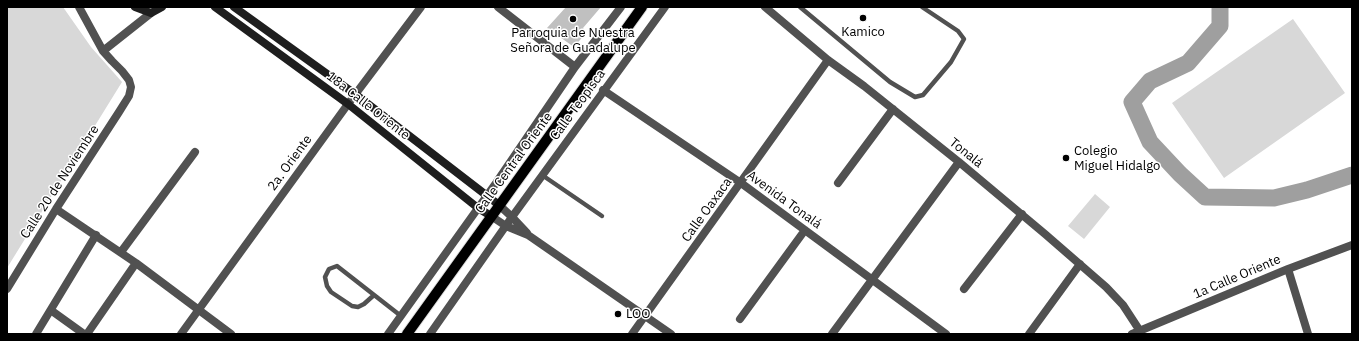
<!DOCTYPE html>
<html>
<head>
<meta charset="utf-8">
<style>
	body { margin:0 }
	#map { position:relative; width:1359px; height:341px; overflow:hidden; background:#fff; font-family:"IBM Plex Sans",sans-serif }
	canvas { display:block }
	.frame { position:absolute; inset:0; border:8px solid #000; pointer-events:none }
</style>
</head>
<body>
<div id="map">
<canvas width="1359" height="341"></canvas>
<div class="frame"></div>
</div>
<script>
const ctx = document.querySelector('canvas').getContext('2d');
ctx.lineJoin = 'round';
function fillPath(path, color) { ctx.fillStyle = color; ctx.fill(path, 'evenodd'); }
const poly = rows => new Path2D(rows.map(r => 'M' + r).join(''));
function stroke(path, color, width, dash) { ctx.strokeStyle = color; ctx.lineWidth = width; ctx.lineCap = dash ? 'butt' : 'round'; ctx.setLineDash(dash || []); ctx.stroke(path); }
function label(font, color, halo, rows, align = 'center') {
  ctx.font = font + ' "IBM Plex Sans",sans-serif'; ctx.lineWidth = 3; ctx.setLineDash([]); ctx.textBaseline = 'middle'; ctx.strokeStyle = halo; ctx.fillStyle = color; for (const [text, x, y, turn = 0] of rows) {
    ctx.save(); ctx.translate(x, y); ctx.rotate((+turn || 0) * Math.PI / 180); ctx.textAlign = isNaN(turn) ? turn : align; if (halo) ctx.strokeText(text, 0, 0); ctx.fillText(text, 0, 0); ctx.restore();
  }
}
fillPath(poly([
	[7,7,63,7,91,47,122,82,7,268],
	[1293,19,1345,93,1224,178,1172,103],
	[1095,194,1110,207,1084,239,1068,226]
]), '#d8d8d8');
stroke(poly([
	[1220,7,1220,26,1188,63,1150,81,1132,102,1150,142,1180,174,1205,197,1274,198,1307,190,1352,175]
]), '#9f9f9f', 17);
fillPath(poly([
	[566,7,601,7,583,28,586,33,574,47,547,28]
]), '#c0c0c0');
const primary = poly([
	[407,334,642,7]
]);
stroke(primary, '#dbdbdb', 12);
stroke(poly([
	[800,7,890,82,915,97,923,95,951,62,964,39,958,31,922,7],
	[542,175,602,216],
	[374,295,364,304,358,307,352,306,331,292,327,286,325,277,329,269,337,266,401,316]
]), '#515151', 4.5);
stroke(poly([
	[498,7,575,67],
	[765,7,828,60,864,86,959,162,1045,234,1106,287,1123,305,1140,331],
	[103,51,151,13],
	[603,90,741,183,946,334],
	[838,183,893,109],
	[499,205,512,217,527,233],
	[56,209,136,263,231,334],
	[491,216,506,226,528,235,671,334],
	[121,252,195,152],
	[1288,269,1308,334],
	[7,289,56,209,119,112,129,96,131,87,129,80,122,71,112,61,103,51,79,7],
	[964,289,1022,214],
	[52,311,84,334],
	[740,319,805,230],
	[36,334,96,235],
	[87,334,136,263],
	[181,334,348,104,421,7],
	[388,334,496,183,575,67,621,7],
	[430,334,512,217,665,7],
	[632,334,828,60],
	[832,334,959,162],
	[1029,334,1080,264],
	[1132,334,1288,269,1352,245]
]), '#515151', 8);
stroke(poly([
	[135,7,151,13,162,7],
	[215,7,348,104,478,208,491,216],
	[234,7,355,94,499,205]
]), '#1e1e1e', 8);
stroke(primary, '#000', 10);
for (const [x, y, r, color] of [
	[863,18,4,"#000"],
	[573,19,4,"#000"],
	[1066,158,4,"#000"],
	[618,314,4,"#000"]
]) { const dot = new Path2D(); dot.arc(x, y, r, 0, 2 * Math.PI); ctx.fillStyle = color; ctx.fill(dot); stroke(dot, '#fff', 1.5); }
label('13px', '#000', '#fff', [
	["Kamico",863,32],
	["Parroquia de Nuestra",573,33],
	["Señora de Guadalupe",573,48],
	["Colegio",1074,151,"left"],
	["Miguel Hidalgo",1074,166,"left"],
	["LOO",626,314,"left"]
]);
label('13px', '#000', '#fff', [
	["Calle Teopisca",578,105,-54],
	["18a Calle Oriente",368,106,38],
	["Tonalá",966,153,39],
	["2a. Oriente",290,163,-54],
	["Calle Central Oriente",514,163,-54],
	["Calle 20 de Noviembre",60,182,-57],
	["Avenida Tonalá",784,200,36],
	["Calle Oaxaca",707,210,-54],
	["1a Calle Oriente",1237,277,-23]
]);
</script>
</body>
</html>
